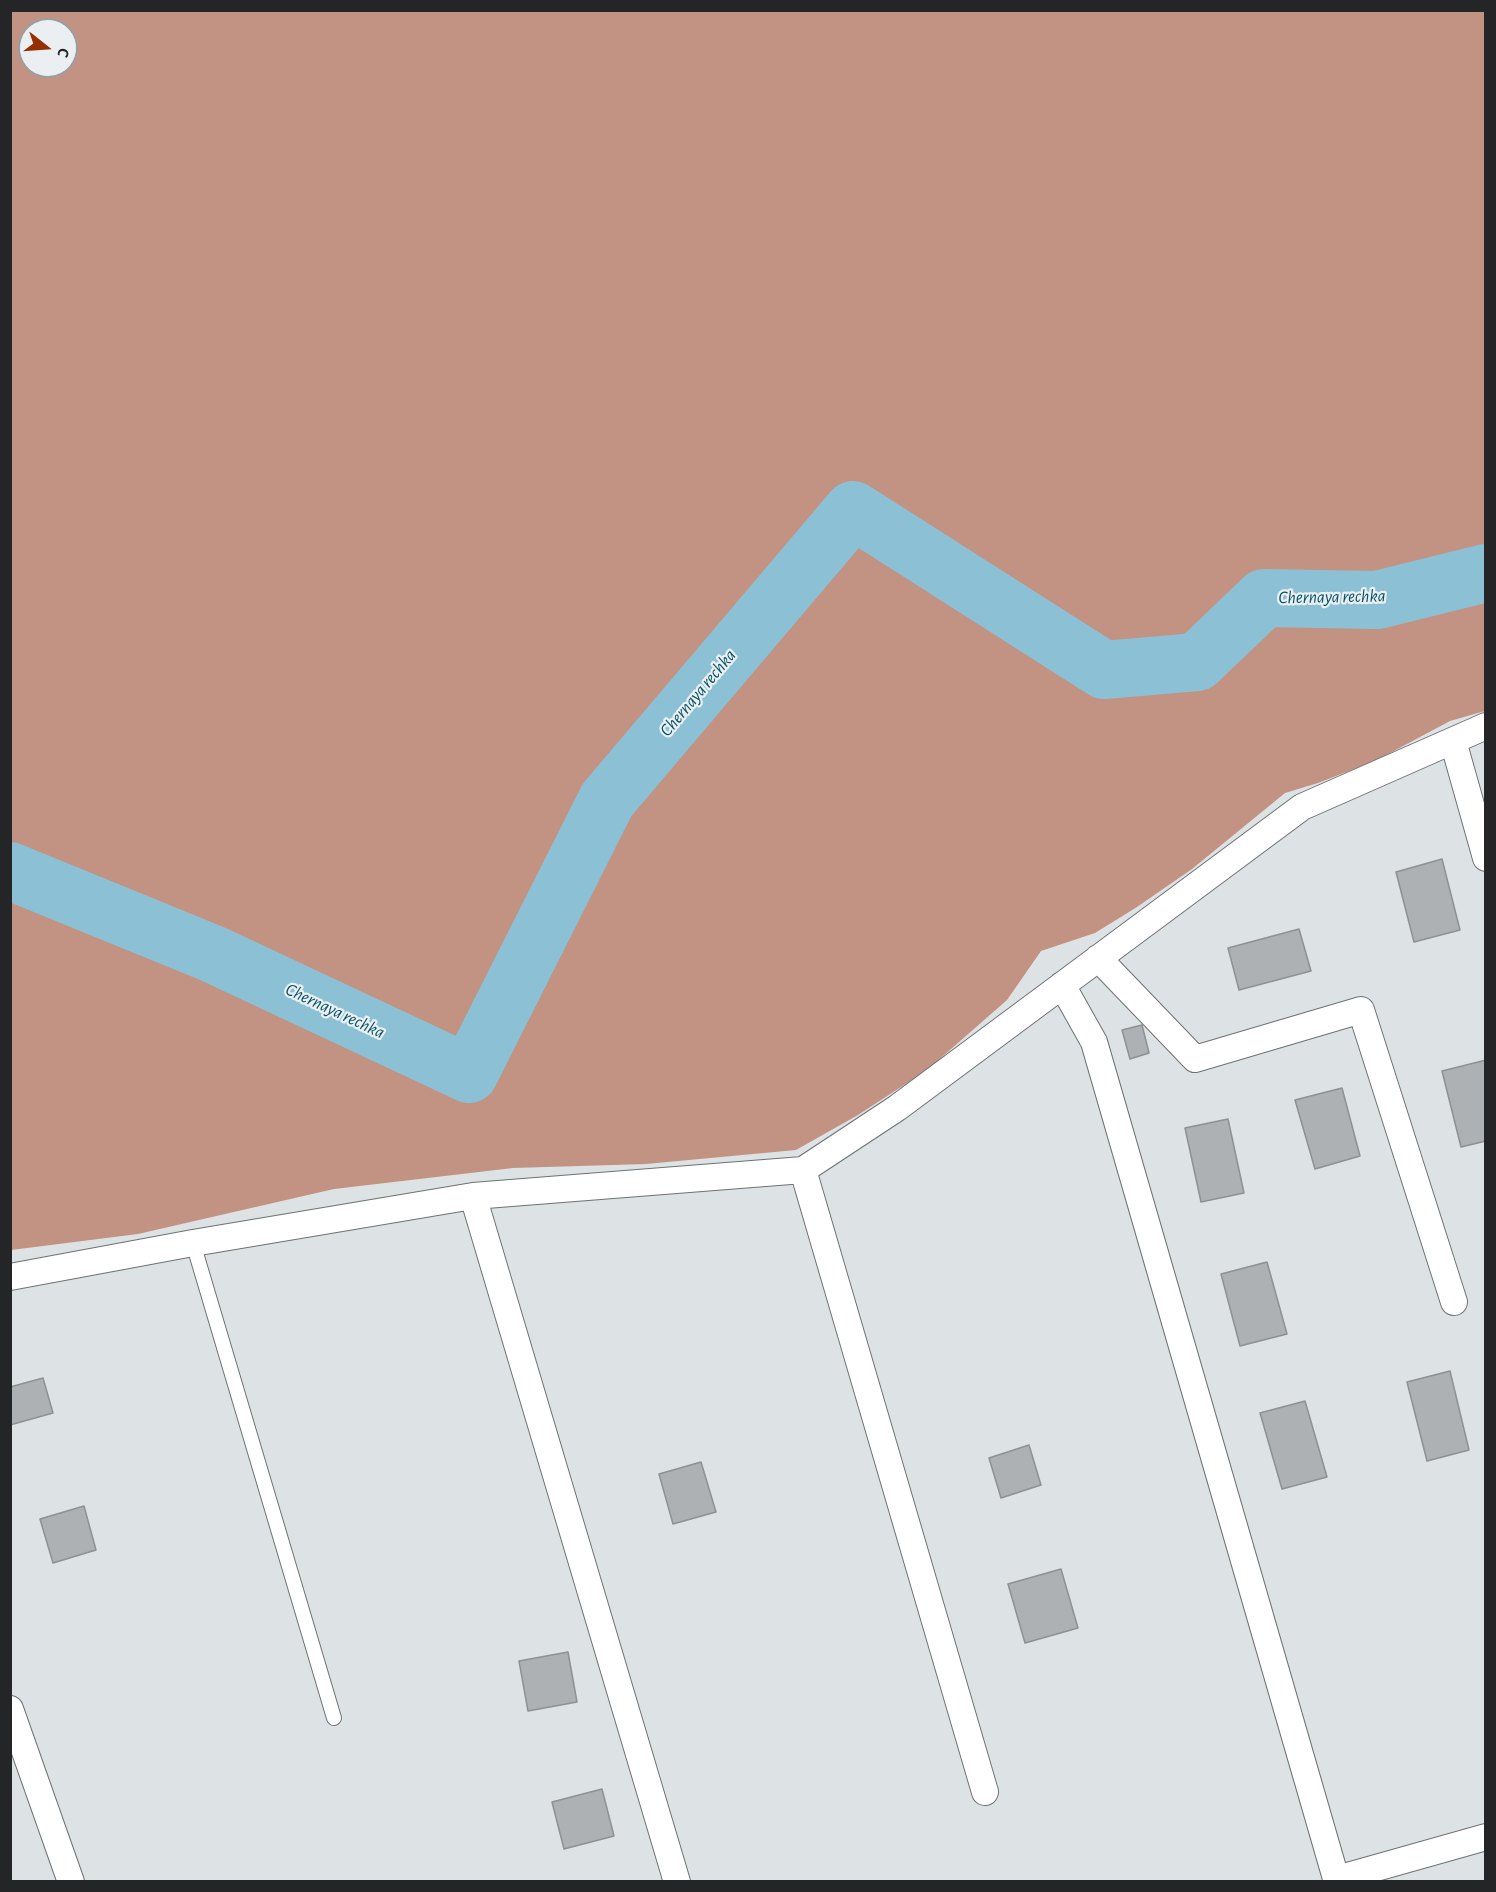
<!DOCTYPE html>
<html>
<head>
<meta charset="utf-8">
<style>
	body { margin:0 }
	#map { position:relative; width:1496px; height:1892px; overflow:hidden; background:#dde2e4; font-family:"Alegreya Sans",sans-serif }
	canvas { display:block }
	.frame { position:absolute; inset:0; border:12px solid #232526; pointer-events:none }
	.north { position:absolute; left:18px; top:18px; width:60px; height:60px; box-sizing:border-box; background:#ebeff1; border:2px solid #9b9ea0; border-radius:50%; rotate:107deg; font-size:16px; font-weight:700; line-height:24px; text-align:center; color:#232526 }
	.north::after { content:''; display:block; margin:auto; width:21px; height:27px; background:#953005; clip-path:polygon(50% 0,100% 100%,50% 72%,0 100%) }
</style>
</head>
<body>
<div id="map">
<canvas width="1496" height="1892"></canvas>
<div class="frame"></div>
<div class="north">С</div>
</div>
<script>
const ctx = document.querySelector('canvas').getContext('2d');
ctx.lineJoin = 'round';
function fillPath(path, color) { ctx.fillStyle = color; ctx.fill(path, 'evenodd'); }
const poly = rows => new Path2D(rows.map(r => 'M' + r).join(''));
function stroke(path, color, width, dash) { ctx.strokeStyle = color; ctx.lineWidth = width; ctx.lineCap = dash ? 'butt' : 'round'; ctx.setLineDash(dash || []); ctx.stroke(path); }
function label(font, color, halo, rows, align = 'center') {
  ctx.font = font + ' "Alegreya Sans",sans-serif'; ctx.lineWidth = 4.5; ctx.setLineDash([]); ctx.textBaseline = 'middle'; ctx.strokeStyle = halo; ctx.fillStyle = color; for (const [text, x, y, turn = 0] of rows) {
    ctx.save(); ctx.translate(x, y); ctx.rotate((+turn || 0) * Math.PI / 180); ctx.textAlign = isNaN(turn) ? turn : align; if (halo) ctx.strokeText(text, 0, 0); ctx.fillText(text, 0, 0); ctx.restore();
  }
}
fillPath(poly([
	[10,11,1485,11,1485,711,1450,721,1377,760,1318,783,1285,793,1192,869,1137,907,1095,933,1041,951,1007,1000,927,1070,858,1115,796,1150,646,1164,513,1168,334,1189,138,1234,11,1250],
	[30,30,66,30,66,66,30,66]
]), '#c29282');
stroke(poly([
	[10,871,213,954,469,1074,607,800,853,510,1104,670,1197,662,1264,598,1377,600,1486,573]
]), '#8cc1d5', 58);
const building = poly([
	[1442,859,1460,930,1414,942,1396,872,1442,859],
	[1299,929,1311,971,1239,990,1228,948,1299,929],
	[1142,1025,1149,1053,1130,1059,1122,1030,1142,1025],
	[1486,1060,1486,1141,1461,1147,1442,1071,1486,1060],
	[1342,1088,1360,1156,1315,1169,1295,1100,1342,1088],
	[1228,1119,1244,1193,1201,1202,1185,1128,1228,1119],
	[1267,1262,1287,1334,1240,1346,1221,1274,1267,1262],
	[1450,1371,1469,1450,1427,1461,1407,1382,1450,1371],
	[43,1378,53,1413,10,1425,10,1387,43,1378],
	[1305,1401,1327,1477,1282,1489,1260,1413,1305,1401],
	[1029,1445,1041,1485,1001,1498,989,1458,1029,1445],
	[701,1462,716,1512,673,1524,659,1474,701,1462],
	[84,1506,96,1550,53,1563,40,1519,84,1506],
	[1061,1569,1078,1628,1025,1643,1008,1584,1061,1569],
	[568,1652,577,1702,528,1711,519,1661,568,1652],
	[602,1789,614,1836,564,1849,552,1802,602,1789]
]);
fillPath(building, '#adb1b3');
stroke(building, '#8d9192', 1.5);
const service = poly([
	[193,1243,334,1718]
]);
const minor = poly([
	[1453,741,1486,858],
	[1098,958,1195,1059,1361,1010,1454,1302],
	[1062,985,1094,1042,1337,1882],
	[803,1170,985,1792],
	[473,1196,677,1882],
	[10,1277,193,1243,473,1196,803,1170,897,1108,1302,807,1486,726],
	[10,1709,71,1882],
	[1337,1879,1486,1837]
]);
stroke(service, '#6e7273', 16);
stroke(minor, '#6e7273', 28);
stroke(service, '#fff', 14);
stroke(minor, '#fff', 26);
label('italic 18px', '#055267', '#ebeff1', [
	["Chernaya rechka",1332,597,-1],
	["Chernaya rechka",698,693,-50],
	["Chernaya rechka",335,1011,25]
]);
</script>
</body>
</html>
